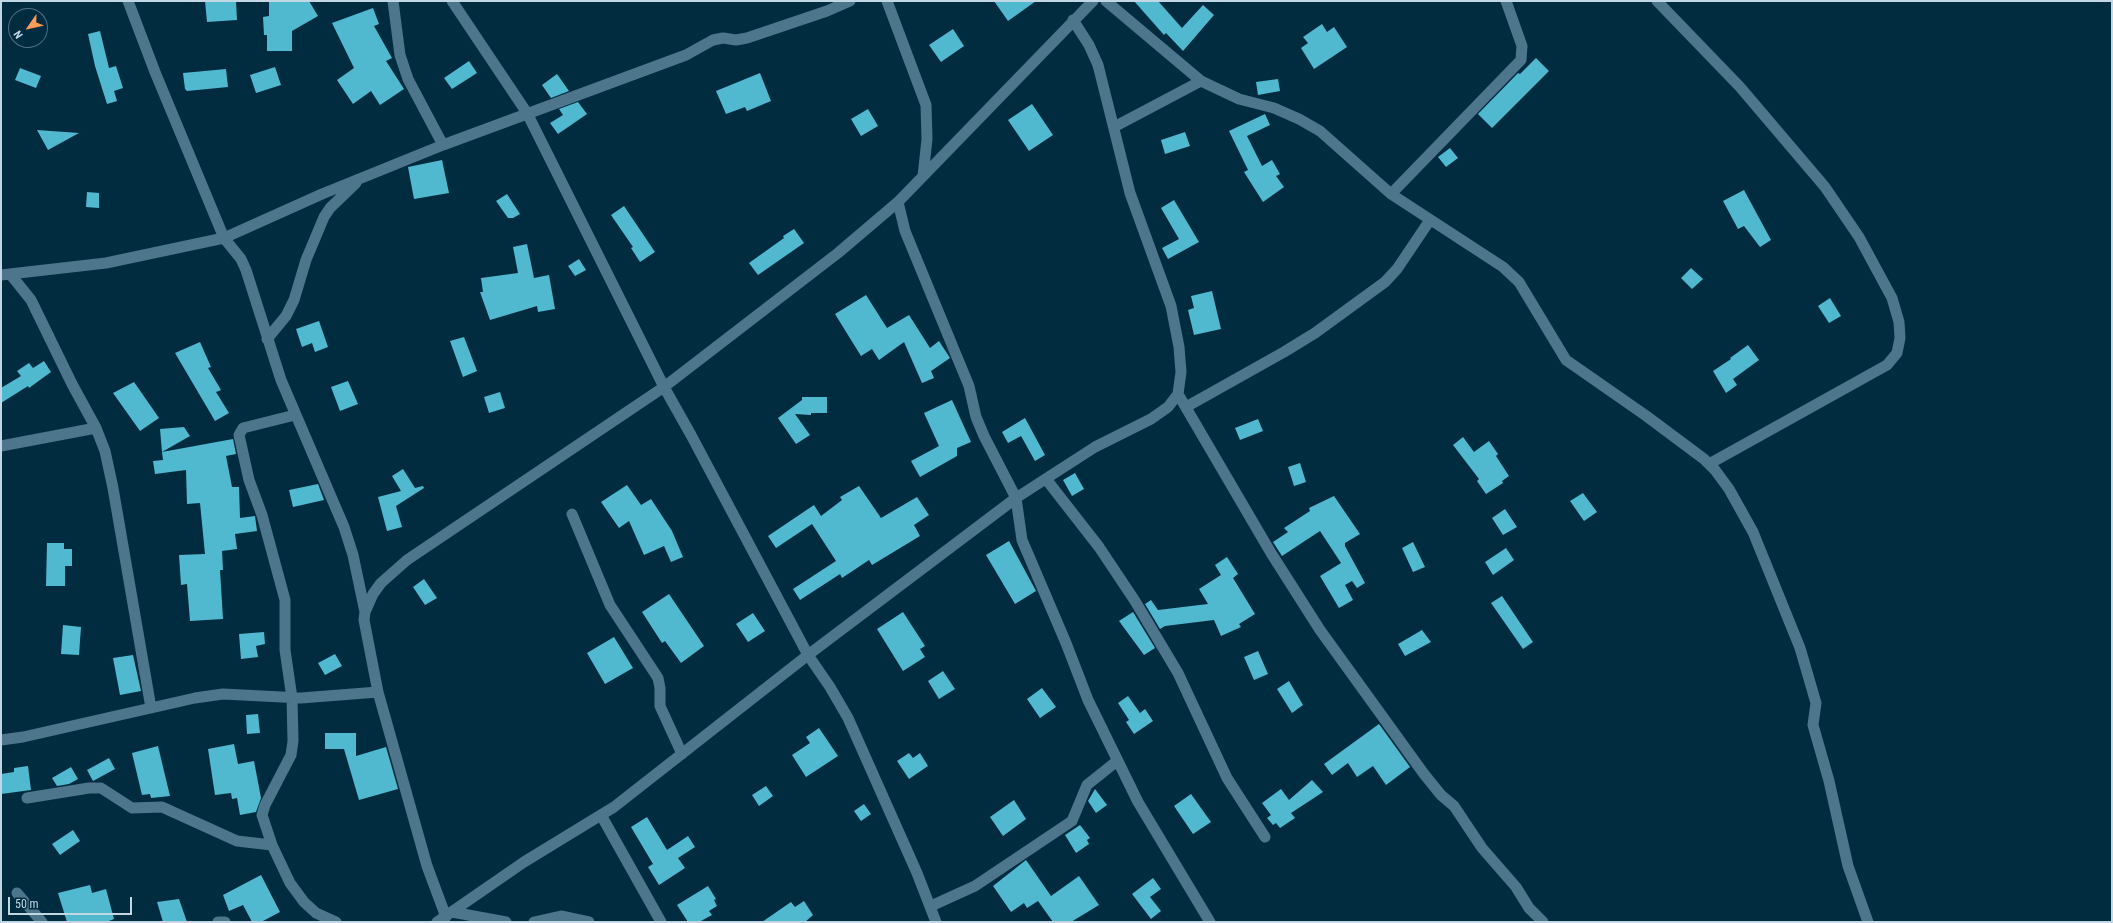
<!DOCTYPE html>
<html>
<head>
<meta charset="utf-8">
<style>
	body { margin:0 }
	#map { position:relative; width:2113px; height:923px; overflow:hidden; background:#012c40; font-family:"Roboto Condensed",sans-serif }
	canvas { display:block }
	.frame { position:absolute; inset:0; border:2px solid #c2d7e4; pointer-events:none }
	.north { position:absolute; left:8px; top:8px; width:40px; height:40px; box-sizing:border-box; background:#012c40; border:1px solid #4e7082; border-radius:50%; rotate:236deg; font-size:11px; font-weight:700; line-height:16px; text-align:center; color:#c2d7e4 }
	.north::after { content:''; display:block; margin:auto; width:14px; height:18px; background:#fd9c56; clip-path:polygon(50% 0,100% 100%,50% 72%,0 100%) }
	.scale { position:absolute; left:8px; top:897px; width:124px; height:18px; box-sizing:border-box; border:2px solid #c2d7e4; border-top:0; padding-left:5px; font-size:12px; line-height:14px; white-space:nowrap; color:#c2d7e4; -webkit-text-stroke:3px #012c40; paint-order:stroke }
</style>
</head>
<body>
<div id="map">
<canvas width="2113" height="923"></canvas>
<div class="frame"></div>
<div class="north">N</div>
<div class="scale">50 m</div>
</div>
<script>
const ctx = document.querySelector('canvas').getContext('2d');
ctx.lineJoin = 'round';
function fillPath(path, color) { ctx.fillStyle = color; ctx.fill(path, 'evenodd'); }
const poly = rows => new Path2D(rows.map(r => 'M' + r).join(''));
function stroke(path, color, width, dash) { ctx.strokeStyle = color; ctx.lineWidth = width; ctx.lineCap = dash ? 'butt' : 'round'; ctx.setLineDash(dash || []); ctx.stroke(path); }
fillPath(poly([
	[205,1,236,1,237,20,207,22],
	[300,1,309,1,318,16,292,31,292,51,267,51,267,35,264,35,263,17,269,16,269,2],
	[994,1,1036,1,1008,21],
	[1134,1,1158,1,1182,28,1203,5,1214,15,1183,51,1166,33,1164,35],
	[373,8,379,24,374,26,392,58,386,61,404,89,380,105,371,91,353,104,337,80,354,68,332,23],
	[1322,24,1327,32,1334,27,1347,47,1314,69,1301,48,1308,43,1303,37],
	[953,29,964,46,941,62,929,45],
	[100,31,109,68,116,66,123,88,114,91,117,101,107,104,95,66,88,34],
	[1536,58,1549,71,1492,128,1478,114,1518,73,1520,74],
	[469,61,477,73,452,89,444,78],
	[275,67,281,85,256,93,250,75],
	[20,68,41,76,36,88,15,80],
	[226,69,228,87,187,91,185,89,183,73],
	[760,73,771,101,747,111,745,107,726,114,716,91],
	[557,74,569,91,551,98,542,85],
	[1278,79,1280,91,1258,95,1256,82],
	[578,102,587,114,558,134,550,123,563,115,559,109],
	[1032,104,1053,135,1029,151,1008,120],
	[868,109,878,126,861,136,851,119],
	[1265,114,1270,125,1247,136,1262,166,1272,160,1280,174,1276,176,1284,187,1263,202,1244,172,1248,170,1229,131],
	[37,130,79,133,48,150],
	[1185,132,1190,146,1165,154,1161,140],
	[1450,148,1458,158,1446,167,1438,157],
	[442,160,449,193,414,199,408,167],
	[1744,190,1771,240,1760,247,1744,226,1738,229,1723,201],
	[87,192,99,193,99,208,86,207],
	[507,194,520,214,513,218,508,218,496,201],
	[1174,200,1199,242,1168,259,1162,248,1179,239,1161,208],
	[624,206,655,252,640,262,631,248,633,247,611,215],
	[794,229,804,243,758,275,749,263,784,238,783,236],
	[527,244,534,278,549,275,555,309,538,312,537,306,490,320,480,292,483,292,481,278,518,273,513,247],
	[579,259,586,270,575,276,568,266],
	[1691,268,1703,279,1692,289,1681,278],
	[1212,291,1221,329,1194,335,1188,310,1194,308,1191,296],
	[866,295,887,328,909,315,930,348,939,341,950,358,931,371,934,378,922,383,904,342,879,360,872,349,861,356,835,314],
	[1830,298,1841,316,1829,323,1818,306],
	[319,321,328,347,315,352,312,343,302,347,296,329],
	[464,337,477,371,463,377,450,341],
	[200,342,211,367,208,368,221,390,216,392,229,413,215,421,175,353],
	[1748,345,1759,360,1733,379,1737,385,1726,393,1713,371,1731,359,1730,358],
	[44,361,51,372,29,388,28,386,1,403,1,388,21,376,17,371,29,363,33,368],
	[348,381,358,404,340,411,331,387],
	[134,382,159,418,140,431,113,393],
	[500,392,505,408,489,413,484,397],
	[802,397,827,397,827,413,811,413,811,415,795,414,810,435,796,444,778,418,802,400],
	[952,400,971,442,957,448,957,456,920,477,911,461,939,446,924,413],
	[1025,418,1045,455,1035,461,1021,436,1008,443,1002,432],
	[1258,419,1263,431,1240,440,1235,428],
	[184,427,190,436,162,452,160,429],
	[1463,437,1474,452,1489,441,1498,454,1496,456,1509,476,1502,481,1503,483,1486,494,1477,481,1479,479,1453,445],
	[233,439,236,454,226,456,232,487,239,487,240,518,255,516,257,531,235,534,237,549,222,551,223,570,220,570,223,619,190,621,187,584,181,585,179,555,205,554,200,503,187,504,186,470,155,474,153,461,163,460,162,452],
	[1300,463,1306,482,1294,486,1288,467],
	[403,469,415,488,423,486,424,488,396,506,402,527,387,531,378,497,401,491,392,476],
	[1075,473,1084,489,1072,496,1063,480],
	[318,484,324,500,293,507,289,490],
	[627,485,641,505,651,499,672,531,683,557,671,562,664,546,644,555,629,521,619,528,601,502],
	[859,486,881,518,917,497,929,515,914,525,920,536,872,565,869,560,842,578,840,574,800,600,793,589,836,561,812,524,776,548,768,536,814,505,821,516,842,500,840,497],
	[1583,493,1597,512,1584,521,1570,501],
	[1334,496,1360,534,1345,543,1345,546,1365,583,1357,588,1352,581,1345,585,1353,600,1339,608,1320,576,1341,563,1320,531,1282,556,1273,542,1288,532,1284,528,1310,511,1309,508],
	[1505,509,1517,527,1503,535,1492,518],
	[1009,541,1036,591,1015,604,986,555],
	[1413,542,1425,567,1413,572,1402,548],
	[47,543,64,543,64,549,72,549,72,566,65,566,65,586,46,586],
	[1506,548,1514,560,1493,575,1485,562],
	[1227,557,1238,574,1233,578,1255,614,1239,624,1241,627,1221,636,1214,620,1165,626,1160,629,1145,604,1151,600,1158,610,1208,604,1199,589,1221,575,1215,565],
	[424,579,437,598,425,605,413,587],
	[669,594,704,646,681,663,665,641,662,643,642,612],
	[1502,596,1533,642,1523,649,1491,603],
	[903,612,925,646,920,649,925,657,903,671,877,629],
	[1133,612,1155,648,1144,655,1119,621],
	[753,613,765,631,748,642,736,624],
	[63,625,81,627,79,655,61,654],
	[1422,630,1431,642,1405,656,1398,644],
	[264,632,265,644,256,646,258,657,241,659,239,634],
	[614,637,633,668,605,684,587,653],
	[1258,651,1268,674,1254,680,1244,657],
	[335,654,342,666,325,675,318,663],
	[133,655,141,691,120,695,113,658],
	[943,671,955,689,939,699,928,681],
	[1289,681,1303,705,1292,713,1277,689],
	[1042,688,1056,707,1040,718,1027,699],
	[1128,696,1140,713,1145,709,1153,721,1134,734,1126,722,1129,720,1118,703],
	[258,714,260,733,247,734,246,715],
	[1379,724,1410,767,1386,785,1373,766,1357,777,1348,763,1332,775,1324,764],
	[819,728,838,756,806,777,792,755,810,743,806,737],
	[325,733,356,733,356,756,386,747,398,789,359,800,344,749,325,749],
	[234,744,238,764,254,761,261,798,256,812,240,815,237,798,232,799,231,793,215,795,208,749],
	[158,746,170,796,151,798,150,794,142,795,132,753],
	[909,753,913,758,920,753,928,766,909,779,897,761],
	[109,758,115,769,93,781,87,770],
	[28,766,31,790,1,794,1,774,14,772,14,768],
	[71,767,78,779,69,784,57,786,52,778],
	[1312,780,1323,792,1291,813,1295,818,1280,828,1276,823,1273,825,1267,818,1271,815,1262,803,1281,789,1289,800],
	[766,786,773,796,759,806,752,795],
	[1095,789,1107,805,1096,813,1088,801],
	[1191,794,1211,822,1193,834,1174,806],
	[1014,800,1026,819,1003,836,990,817],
	[864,804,871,814,861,821,854,811],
	[647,817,667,850,688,836,695,847,678,858,685,868,659,885,648,867,653,864,631,827],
	[1080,825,1090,838,1087,840,1089,844,1076,853,1065,835],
	[73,830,80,841,60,855,52,844],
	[1026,860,1051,896,1079,876,1099,905,1071,922,1053,922,1038,901,1027,908,1024,903,1011,912,993,886],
	[261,875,280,912,261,922,252,922,243,905,229,911,223,895],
	[1153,878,1161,889,1150,897,1161,911,1151,919,1132,894],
	[90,885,92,893,106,889,114,919,106,922,67,922,58,893],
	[708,886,716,899,714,900,717,906,709,911,712,915,699,922,688,922,677,905],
	[179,899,187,922,163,922,157,902],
	[804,901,813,915,805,922,762,922,791,902,795,907]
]), '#50b9d0');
stroke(poly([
	[128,1,155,72,224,238,241,259,246,270,281,380,344,527,353,555,365,612],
	[393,1,400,55,408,79,443,145],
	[452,1,527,113,664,387,691,435,808,655,830,687,848,718,917,873,936,922],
	[887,1,926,105,927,139,923,176],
	[1106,1,1201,81,1239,99,1274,108,1299,119,1320,131,1391,194,1503,267,1519,282,1566,360,1645,415,1704,459,1715,470,1729,489,1753,532,1800,648,1816,703,1813,725,1829,781,1848,866,1868,922],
	[1657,1,1740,87,1825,187,1859,237,1892,298,1899,322,1900,338,1897,353,1887,365,1709,464],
	[1114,127,1201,81],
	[1391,194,1521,60,1522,46,1506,1],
	[898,202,905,231,969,386,976,417,984,436,1016,498,1022,540,1066,643,1088,700,1138,802,1210,922],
	[1,275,106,263,224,238,322,194,443,145,686,55,713,40,723,38,736,40,747,38,827,11,850,1],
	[11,275,31,300,72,384,96,428,105,451,113,488,151,708],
	[267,339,286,316,294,300,306,260,324,217,330,208,356,183],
	[1178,394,1271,553,1320,630,1424,774,1441,795,1454,806,1482,848,1516,887,1529,908,1543,922],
	[1186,407,1284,352,1315,333,1385,282,1397,269,1430,220],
	[295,415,243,428,239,435,249,480,262,515,285,600,285,650,292,698,293,741,291,755,265,805,262,815,272,845,290,883,304,902,316,913,336,922],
	[1,446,96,428],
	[1046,479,1099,547,1135,601,1178,673,1227,778,1265,837],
	[572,514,610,605,658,678,660,688,660,706,682,754],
	[1,740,23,737,195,698,223,694,301,698,378,692],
	[27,798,89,788,101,788,132,808,162,807,237,841,272,845],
	[601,815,661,922],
	[17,893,42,922],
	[931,906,975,886,1072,821,1087,785,1117,761],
	[452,912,506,922],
	[446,917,427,866,378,692,364,620,365,612,373,594,381,583,407,560,664,387,838,253,898,202,1093,1],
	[218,922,225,922],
	[437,922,524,862,614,807,808,655,1016,498,1095,447,1151,419,1168,407,1178,394,1181,372,1179,347,1171,306,1130,193,1098,65,1089,45,1073,20],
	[534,922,561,916,589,922]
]), '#4d758c', 11);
</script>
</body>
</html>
